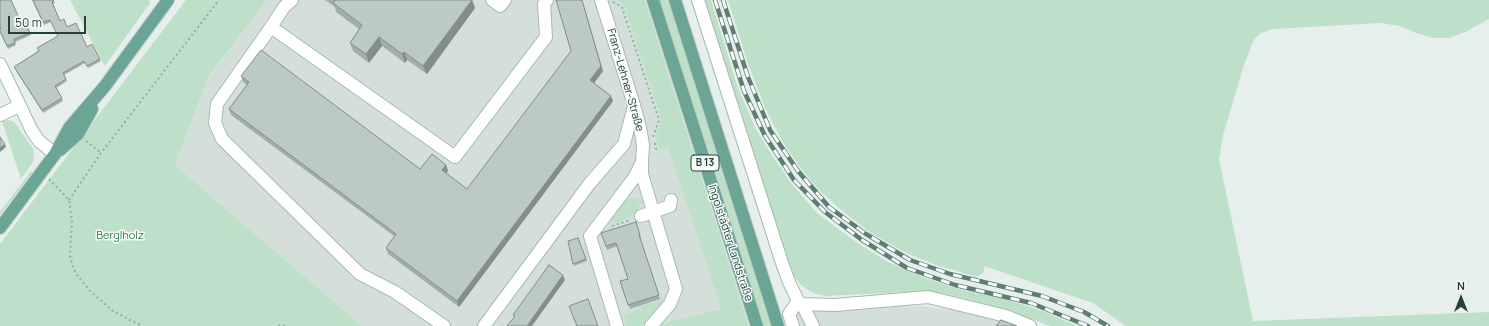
<!DOCTYPE html>
<html>
<head>
<meta charset="utf-8">
<style>
	body { margin:0 }
	#map { position:relative; width:1489px; height:326px; overflow:hidden; background:#e6efeb; font-family:Manrope,sans-serif }
	canvas { display:block }
	.north { position:absolute; left:1441px; top:278px; width:40px; height:40px; -webkit-text-stroke:3px #f7fbf9; paint-order:stroke; rotate:0deg; font-size:11px; font-weight:700; line-height:16px; text-align:center; color:#24423a }
	.north::after { content:''; display:block; margin:auto; width:14px; height:18px; background:#24423a; clip-path:polygon(50% 0,100% 100%,50% 72%,0 100%) }
	.scale { position:absolute; left:8px; top:16px; width:78px; height:18px; box-sizing:border-box; border:2px solid #24423a; border-top:0; padding-left:5px; font-size:12px; line-height:14px; white-space:nowrap; color:#24423a; -webkit-text-stroke:3px #f7fbf9; paint-order:stroke }
</style>
</head>
<body>
<div id="map">
<canvas width="1489" height="326"></canvas>
<div class="north">N</div>
<div class="scale">50 m</div>
</div>
<script>
const ctx = document.querySelector('canvas').getContext('2d');
ctx.lineJoin = 'round';
function fillPath(path, color) { ctx.fillStyle = color; ctx.fill(path, 'evenodd'); }
const poly = rows => new Path2D(rows.map(r => 'M' + r).join(''));
function stroke(path, color, width, dash) { ctx.strokeStyle = color; ctx.lineWidth = width; ctx.lineCap = dash ? 'butt' : 'round'; ctx.setLineDash(dash || []); ctx.stroke(path); }
function label(font, color, halo, rows, align = 'center') {
  ctx.font = font + ' Manrope,sans-serif'; ctx.lineWidth = 3; ctx.setLineDash([]); ctx.textBaseline = 'middle'; ctx.strokeStyle = halo; ctx.fillStyle = color; for (const [text, x, y, turn = 0] of rows) {
    ctx.save(); ctx.translate(x, y); ctx.rotate((+turn || 0) * Math.PI / 180); ctx.textAlign = isNaN(turn) ? turn : align; if (halo) ctx.strokeText(text, 0, 0); ctx.fillText(text, 0, 0); ctx.restore();
  }
}
fillPath(poly([
	[267,0,616,0,624,5,661,119,655,136,660,151,668,148,721,309,662,323,661,326,362,326,175,165,209,77],
	[921,306,965,312,1017,326,796,326,793,314,814,310]
]), '#d4dfda');
fillPath(poly([
	[70,0,149,0,150,3,105,66],
	[186,0,267,0,209,76,175,165,362,326,0,326,0,244],
	[616,0,645,0,749,326,661,326,662,323,721,309,668,148,660,151,655,136,661,119,624,5],
	[659,0,669,0,717,156,772,326,763,326],
	[704,0,711,0,738,88,755,127,764,143,791,183,817,213,856,242,888,262,931,280,958,289,1005,299,1043,311,1077,326,1050,326,1002,308,951,295,926,291,826,296,813,293,801,285,793,275,787,262],
	[728,0,1489,0,1489,19,1465,32,1449,38,1433,38,1419,34,1400,26,1380,23,1272,29,1261,33,1254,39,1243,68,1223,135,1219,159,1253,321,1489,312,1489,326,1126,326,1093,303,984,266,984,272,977,277,936,265,906,253,871,233,841,210,817,188,801,169,782,141,765,108,747,61],
	[8,120,12,121,16,124,33,149,34,153,33,162,21,179,2,121],
	[31,171,33,172,0,215,0,212],
	[632,198,637,198,644,202,644,203,638,205,641,214,614,223,609,219,623,201],
	[665,299,666,303,641,326,626,326,624,315,641,309,641,306]
]), '#bfe0c8');
const minor = poly([
	[292,0,284,7,271,27,455,157,546,37,544,4,547,0],
	[492,0,500,6,505,0],
	[601,0,634,105,640,127,643,145,642,162,634,178,590,236,617,326],
	[698,0,782,263,789,282,798,301,802,304,835,305,928,297,1006,316,1030,326],
	[271,27,217,104,215,123,222,139,360,274,395,292,444,326],
	[0,64,32,131,39,141,55,154],
	[0,115,19,106],
	[642,163,642,174,676,289,670,304,651,326],
	[641,216,670,206,671,200],
	[802,304,813,326],
	[484,326,590,183,624,144,634,106],
	[793,326,789,314,798,301]
]);
const major = poly([
	[653,0,757,326],
	[675,0,778,326],
	[60,150,78,134,92,109],
	[0,228,55,154,69,128,105,86,168,0]
]);
stroke(minor, '#a8b8b2', 14);
stroke(major, '#c2cac8', 14);
stroke(poly([
	[613,2,622,7,659,120,653,137],
	[86,141,101,153],
	[655,143,657,152],
	[49,179,69,200,72,222,70,256,73,267,77,275,90,291,113,311,142,326],
	[69,200,101,153,219,0],
	[612,226,631,220],
	[278,326,282,325,285,326]
]), '#86b3a5', 2, [2, 3]);
stroke(minor, '#fff', 12);
stroke(major, '#6aa596', 12);
const rail = poly([
	[715,0,744,91,765,136,794,180,825,212,862,240,907,268,955,285,1031,303,1088,326],
	[723,0,748,77,770,130,798,171,829,207,866,234,910,260,950,274,1042,296,1084,312,1108,326]
]);
stroke(rail, '#5f7d75', 4.5);
stroke(rail, '#f7fbf9', 3, [9]);
fillPath(poly([
	[32,0,53,0,55,3,53,4,60,21,100,59,101,61,88,68,85,63,64,75,67,81,56,88,63,101,43,113,15,69,14,67,38,51,37,48,58,36,51,22,44,25],
	[325,0,472,0,475,8,427,74,407,60,405,63,382,46,369,63,353,51,350,43,359,29,336,12,335,7],
	[23,18,31,35,15,42,16,45,8,49,0,32,1,28],
	[603,71,594,83,613,101,459,307,388,254,386,248,394,236,231,115,229,109,247,85,243,82,241,76,420,169,446,165,448,171,446,174,467,189],
	[636,222,641,238,640,239,660,299,630,309,620,281,628,279,617,246,607,250,601,233],
	[578,238,587,261,574,266,568,241]
]), '#a1aea9');
fillPath(poly([
	[472,0,475,8,427,74,423,66],
	[582,0,603,71,592,86,590,80],
	[379,37,382,46,369,63,366,54],
	[404,52,407,60,405,63,402,54],
	[611,96,613,101,459,307,457,301],
	[5,144,6,147,0,152,0,148],
	[446,165,448,171,444,176,442,170],
	[563,275,565,280,532,326,527,326]
]), '#838d89');
const building = poly([
	[0,0,11,0,20,20,23,18,30,33,14,39,15,43,7,46,0,31,0,29,1,28,0,27,0,0],
	[33,0,53,0,54,1,52,2,60,21,64,19,67,27,76,23,87,47,92,44,100,59,87,66,84,61,63,73,66,79,55,86,62,98,42,110,14,67,39,51,37,48,58,36,50,20,43,22,33,0],
	[334,0,472,0,423,66,404,52,402,54,379,37,366,54,350,43,362,25,333,3,335,1,334,0],
	[556,0,582,0,601,66,590,80,611,96,457,301,386,248,396,234,229,109,249,82,241,76,261,50,420,169,432,154,446,165,442,170,467,189,571,51,556,0],
	[0,137,5,144,0,148,0,137],
	[636,222,640,235,639,235,659,295,628,305,620,281,628,279,616,243,606,246,601,233,636,222],
	[578,238,586,259,573,264,568,241,578,238],
	[549,265,563,275,527,326,507,326,515,316,513,315,549,265],
	[588,299,598,326,577,326,569,306,588,299],
	[1001,320,1017,326,996,326,1001,320]
]);
fillPath(building, '#bbcac4');
stroke(building, '#838d89', 1);
for (const [x, y, w] of [
	[705,163,28]
]) { const box = new Path2D(); box.roundRect(x - w / 2, y - 8, w, 16, 3); ctx.fillStyle = '#f7fbf9'; ctx.fill(box); stroke(box, '#24423a', 1); }
label('bold 10px', '#24423a', null, [
	["B 13",705,163]
]);
label('11px', '#24423a', '#f7fbf9', [
	["Franz-Lehner-Straße",625,80,74],
	["Ingolstädter Landstraße",730,243,72]
]);
label('11px', '#2d7a4b', '#f7fbf9', [
	["Berglholz",120,236]
]);
</script>
</body>
</html>
